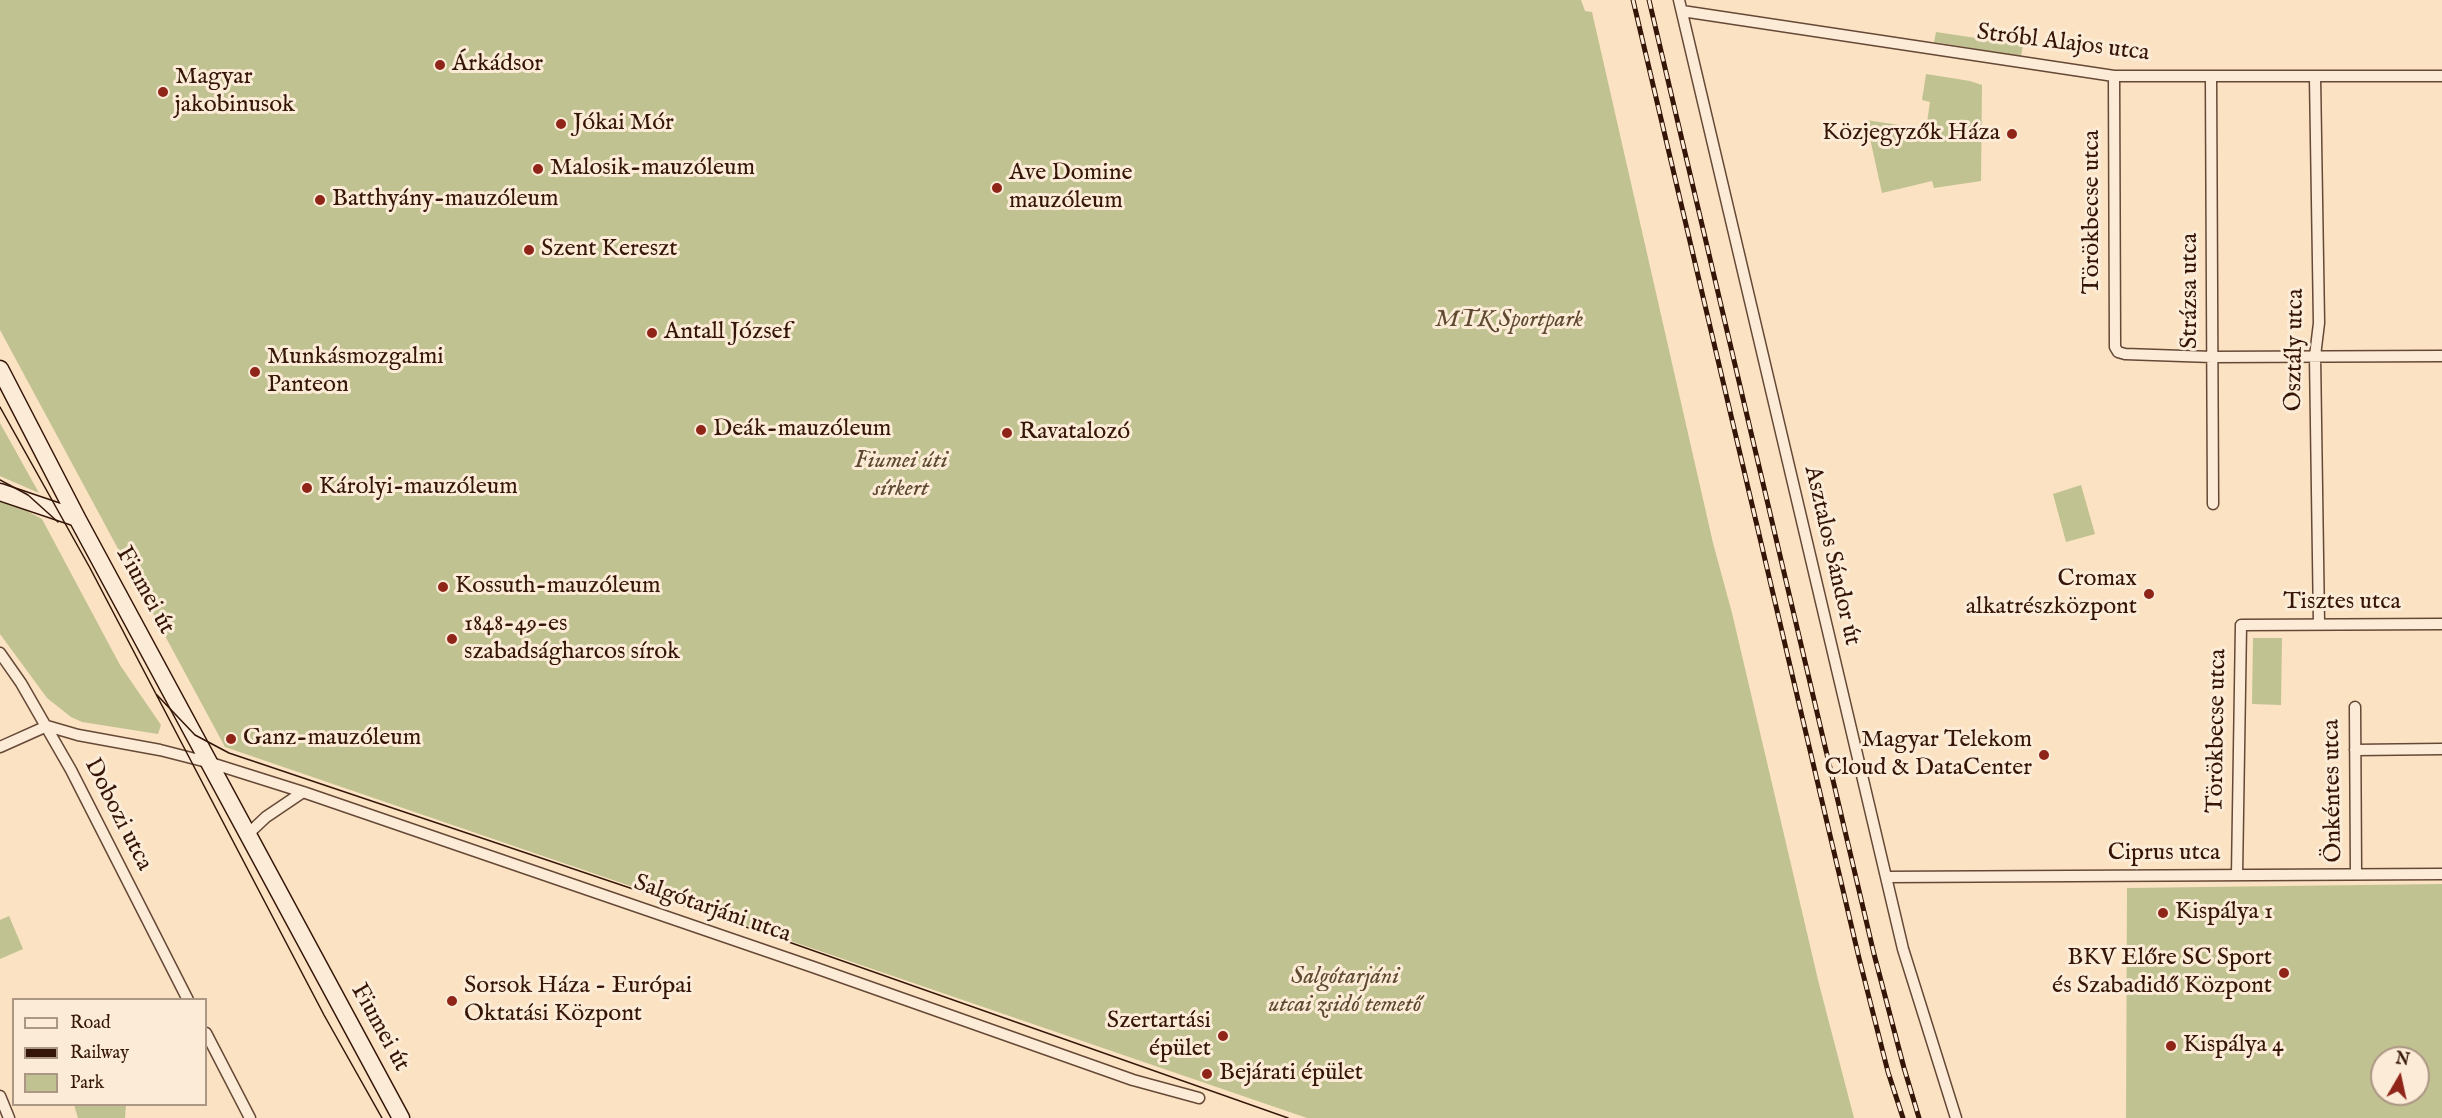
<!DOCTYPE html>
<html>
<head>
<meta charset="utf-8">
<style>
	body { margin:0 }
	#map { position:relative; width:2442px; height:1118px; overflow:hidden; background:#fae2c2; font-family:"IM FELL English",serif }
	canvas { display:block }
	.legend { position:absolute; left:12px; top:998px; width:195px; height:108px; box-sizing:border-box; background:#fcecd7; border:2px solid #ac9684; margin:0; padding:8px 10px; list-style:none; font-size:18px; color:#351507 }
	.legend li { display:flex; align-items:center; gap:12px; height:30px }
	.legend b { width:30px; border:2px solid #ac9684 }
	.north { position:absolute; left:2370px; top:1046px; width:60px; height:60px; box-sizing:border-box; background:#fcecd7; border:2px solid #ac9684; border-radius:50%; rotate:9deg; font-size:16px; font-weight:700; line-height:24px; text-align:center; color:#351507 }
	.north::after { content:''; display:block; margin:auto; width:21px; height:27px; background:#8f2418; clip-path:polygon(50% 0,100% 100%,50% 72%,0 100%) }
</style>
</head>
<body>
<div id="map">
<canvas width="2442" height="1118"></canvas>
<ul class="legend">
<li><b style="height:8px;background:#fcecd7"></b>Road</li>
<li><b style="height:8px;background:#351507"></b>Railway</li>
<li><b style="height:16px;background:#c1c291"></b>Park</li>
</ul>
<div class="north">N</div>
</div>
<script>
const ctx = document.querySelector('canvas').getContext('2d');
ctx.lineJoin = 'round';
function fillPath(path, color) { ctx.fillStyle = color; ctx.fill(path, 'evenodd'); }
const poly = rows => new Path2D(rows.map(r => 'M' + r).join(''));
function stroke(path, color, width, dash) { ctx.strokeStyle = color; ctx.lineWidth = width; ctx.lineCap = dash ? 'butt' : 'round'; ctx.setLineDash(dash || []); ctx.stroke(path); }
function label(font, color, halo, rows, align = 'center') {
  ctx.font = font + ' "IM FELL English",serif'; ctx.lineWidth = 6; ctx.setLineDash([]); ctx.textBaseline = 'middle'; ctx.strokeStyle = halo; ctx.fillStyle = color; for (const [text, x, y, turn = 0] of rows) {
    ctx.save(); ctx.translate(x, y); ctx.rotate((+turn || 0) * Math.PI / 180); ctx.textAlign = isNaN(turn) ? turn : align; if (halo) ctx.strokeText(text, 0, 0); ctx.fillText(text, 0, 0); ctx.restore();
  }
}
fillPath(poly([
	[0,0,1581,0,1585,11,1592,12,1713,543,1732,613,1819,984,1854,1118,1307,1118,225,747,0,330],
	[1936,32,2023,45,2021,56,1934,42],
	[1926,74,1970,81,1982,85,1981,181,1934,188,1932,181,1882,193,1866,120,1926,129,1930,102,1922,100],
	[0,423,39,493,0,476],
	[2081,485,2095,534,2066,542,2053,494],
	[0,500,14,504,42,519,120,665,161,725,158,734,82,722,71,717,47,698,0,634],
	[2253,638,2282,638,2281,705,2252,704],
	[2442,884,2442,1118,2126,1118,2127,888],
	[2382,1058,2418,1058,2418,1094,2382,1094],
	[9,916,23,949,0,959,0,920],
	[74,1105,126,1105,125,1118,78,1118]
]), '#c1c291');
const street = poly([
	[1679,0,1903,949,1956,1118],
	[1682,11,2114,76,2442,76],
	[2114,76,2115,347,2118,352,2125,354,2212,357,2442,356],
	[2211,77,2213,504],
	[2315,77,2319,323,2315,356,2319,624],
	[0,653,21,683,71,770,188,1000],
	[2355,707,2356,874],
	[0,747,47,726,78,735,160,750,211,763,303,792,813,967,1133,1080,1199,1098],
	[2355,750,2442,749],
	[248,834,266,817,303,792],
	[2237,875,2241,625,2442,624],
	[1886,877,2442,874],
	[206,1033,250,1118],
	[0,1096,9,1118]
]);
const secondary = poly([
	[0,369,77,518,401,1118],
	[0,492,77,518]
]);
stroke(street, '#664836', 13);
stroke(secondary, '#351507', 19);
stroke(street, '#fcecd7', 10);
stroke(secondary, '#fcecd7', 16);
stroke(poly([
	[0,407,90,568,324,1015,382,1118],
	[0,480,28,495,58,522],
	[157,695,195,735,229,753,749,928,1288,1118]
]), '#351507', 1.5);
const rail = poly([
	[1633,0,1859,958,1888,1072,1903,1118],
	[1649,0,1874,954,1904,1068,1919,1118]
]);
stroke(rail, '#351507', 5);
stroke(rail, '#fcecd7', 3, [9]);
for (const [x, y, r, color] of [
	[440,65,6,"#8f2418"],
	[163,92,6,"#8f2418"],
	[561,124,6,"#8f2418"],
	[2012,134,6,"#8f2418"],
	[538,169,6,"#8f2418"],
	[997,188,6,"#8f2418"],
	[320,200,6,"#8f2418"],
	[529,250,6,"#8f2418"],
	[652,333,6,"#8f2418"],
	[255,372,6,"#8f2418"],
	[701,430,6,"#8f2418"],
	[1007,433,6,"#8f2418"],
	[307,488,6,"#8f2418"],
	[443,587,6,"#8f2418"],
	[2149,594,6,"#8f2418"],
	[452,639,6,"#8f2418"],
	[231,739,6,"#8f2418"],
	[2044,755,6,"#8f2418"],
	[2163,913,6,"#8f2418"],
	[2284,973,6,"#8f2418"],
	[452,1001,6,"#8f2418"],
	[1223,1036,6,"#8f2418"],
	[2171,1046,6,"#8f2418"],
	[1207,1074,6,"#8f2418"]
]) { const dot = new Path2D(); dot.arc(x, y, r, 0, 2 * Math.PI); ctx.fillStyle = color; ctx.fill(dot); stroke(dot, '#fcecd7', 2); }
label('24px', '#351507', '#fcecd7', [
	["Stróbl Alajos utca",2063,44,7],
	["Törökbecse utca",2093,212,-90],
	["Strázsa utca",2191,291,-90],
	["Osztály utca",2296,350,-89],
	["Asztalos Sándor út",1831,556,77],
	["Fiumei út",144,591,61],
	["Tisztes utca",2342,603],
	["Törökbecse utca",2218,731,-89],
	["Önkéntes utca",2334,791,-91],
	["Dobozi utca",117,815,63],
	["Ciprus utca",2164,854],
	["Salgótarjáni utca",712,910,19],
	["Fiumei út",379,1028,61]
]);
label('24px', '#351507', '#fcecd7', [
	["Árkádsor",452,65],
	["Magyar",175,78],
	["jakobinusok",175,106],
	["Jókai Mór",573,124],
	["Közjegyzők Háza",2000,134,"right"],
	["Malosik-mauzóleum",550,169],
	["Ave Domine",1009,174],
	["mauzóleum",1009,202],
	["Batthyány-mauzóleum",332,200],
	["Szent Kereszt",541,250],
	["Antall József",664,333],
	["Munkásmozgalmi",267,358],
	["Panteon",267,386],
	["Deák-mauzóleum",713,430],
	["Ravatalozó",1019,433],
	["Károlyi-mauzóleum",319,488],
	["Cromax",2137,580,"right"],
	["alkatrészközpont",2137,608,"right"],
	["Kossuth-mauzóleum",455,587],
	["1848-49-es",464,625],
	["szabadságharcos sírok",464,653],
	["Ganz-mauzóleum",243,739],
	["Magyar Telekom",2032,741,"right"],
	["Cloud & DataCenter",2032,769,"right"],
	["Kispálya 1",2175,913],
	["BKV Előre SC Sport",2272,959,"right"],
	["és Szabadidő Központ",2272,987,"right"],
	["Sorsok Háza - Európai",464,987],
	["Oktatási Központ",464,1015],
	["Szertartási",1211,1022,"right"],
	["épület",1211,1050,"right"],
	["Kispálya 4",2183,1046],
	["Bejárati épület",1219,1074]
], 'left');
label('italic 24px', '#5f4930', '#fcecd7', [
	["MTK Sportpark",1509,321],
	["Fiumei úti",901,462],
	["sírkert",901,490],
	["Salgótarjáni",1345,978],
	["utcai zsidó temető",1345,1006]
]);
</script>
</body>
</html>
